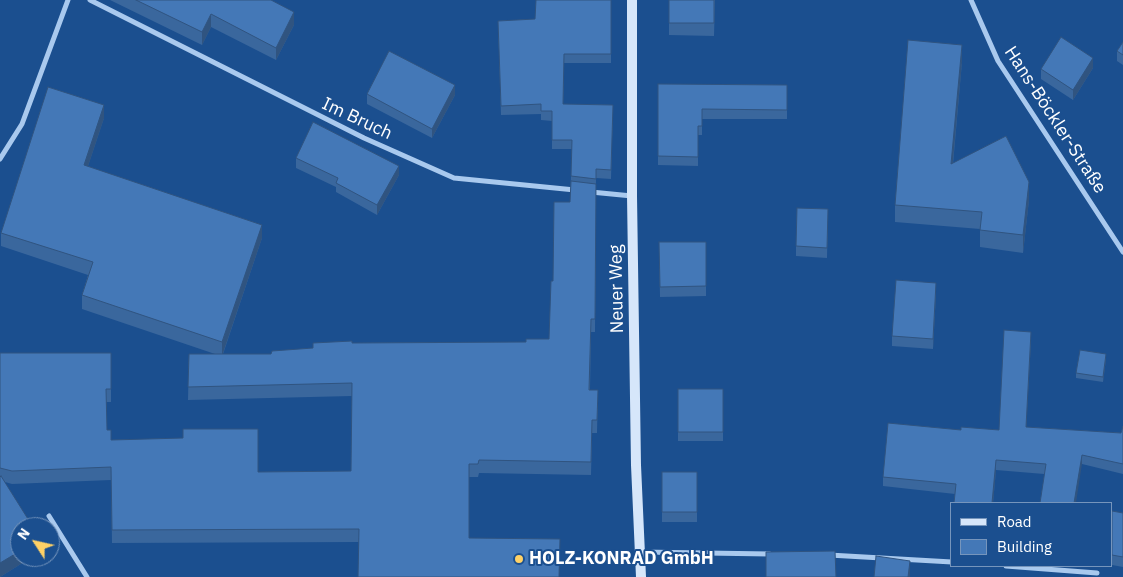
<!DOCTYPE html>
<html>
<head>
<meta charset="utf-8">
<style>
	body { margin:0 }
	#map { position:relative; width:1123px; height:577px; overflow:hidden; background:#1b4f8f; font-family:"IBM Plex Sans",sans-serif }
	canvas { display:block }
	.legend { position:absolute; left:950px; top:502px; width:162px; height:65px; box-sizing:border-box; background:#1b4f8f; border:1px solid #7695bc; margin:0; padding:6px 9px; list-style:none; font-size:15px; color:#fff }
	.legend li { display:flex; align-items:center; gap:10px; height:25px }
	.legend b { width:25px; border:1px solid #7695bc }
	.north { position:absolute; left:10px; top:517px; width:50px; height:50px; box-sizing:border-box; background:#1b4f8f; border:1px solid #7695bc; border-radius:50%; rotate:305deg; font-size:14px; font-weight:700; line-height:20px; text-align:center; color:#fff }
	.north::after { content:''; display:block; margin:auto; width:18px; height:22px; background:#ffd166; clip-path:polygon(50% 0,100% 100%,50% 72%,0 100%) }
</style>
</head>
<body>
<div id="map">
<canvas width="1123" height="577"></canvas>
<ul class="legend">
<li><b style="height:6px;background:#d6e6fa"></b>Road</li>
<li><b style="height:14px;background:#4478b7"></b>Building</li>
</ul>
<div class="north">N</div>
</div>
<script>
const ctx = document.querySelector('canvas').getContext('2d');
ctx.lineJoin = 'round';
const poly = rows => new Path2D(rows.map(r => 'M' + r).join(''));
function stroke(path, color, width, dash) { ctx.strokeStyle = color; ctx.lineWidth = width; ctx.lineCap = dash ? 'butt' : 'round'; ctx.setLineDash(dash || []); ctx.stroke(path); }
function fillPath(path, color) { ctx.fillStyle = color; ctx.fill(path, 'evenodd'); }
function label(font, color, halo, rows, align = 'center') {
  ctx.font = font + ' "IBM Plex Sans",sans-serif'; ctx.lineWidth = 4; ctx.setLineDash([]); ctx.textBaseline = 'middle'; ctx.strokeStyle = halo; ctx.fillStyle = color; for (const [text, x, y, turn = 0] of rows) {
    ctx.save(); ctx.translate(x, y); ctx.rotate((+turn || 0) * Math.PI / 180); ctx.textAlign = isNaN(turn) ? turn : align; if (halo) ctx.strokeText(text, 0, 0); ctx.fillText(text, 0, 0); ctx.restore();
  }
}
stroke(poly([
	[90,0,364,138,454,178,575,190],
	[971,0,998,61,1123,252],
	[0,159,22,124,68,0],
	[591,192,632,196],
	[49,516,87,577],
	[641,552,770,554],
	[829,555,952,562],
	[1006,566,1097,573]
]), '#a9c9ee', 5);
stroke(poly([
	[632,0,632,196,636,465,641,577]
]), '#d6e6fa', 10);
fillPath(poly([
	[110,0,271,0,294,25,276,60,211,27,202,45],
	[611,0,611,63,564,63,563,104,613,105,611,179,596,178,595,332,591,332,590,390,598,390,597,433,592,433,591,475,479,473,478,477,469,477,359,542,112,543,111,480,12,484,5,482,20,557,32,557,0,577,0,353,111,353,111,402,106,402,107,430,111,440,258,472,351,471,352,396,188,400,189,354,215,354,82,309,82,295,88,275,1,246,1,233,104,118,88,166,262,238,223,354,271,354,313,348,352,343,526,342,549,339,553,281,570,202,572,149,552,149,552,121,541,120,541,114,501,115,498,21,535,19],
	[669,0,715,0,714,36,669,35],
	[1123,42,1123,65,1117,61,1117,51],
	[962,62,953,164,1029,200,1023,253,980,247,980,229,895,222,895,205],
	[1093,68,1073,100,1041,79,1041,69],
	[658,84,787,85,787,119,702,119,702,135,698,135,698,166,658,165],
	[367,94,455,95,432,138,367,104],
	[296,158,399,175,377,215,336,192,336,187,296,168],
	[828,209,827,258,796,256,796,246],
	[659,242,706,242,706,296,660,297],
	[936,293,933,349,892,346,892,336],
	[1031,341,1026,427,1121,433,1123,426,1123,474,1082,464,1044,474,996,470,993,503,954,503,955,494,883,486,883,477,961,430,999,430],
	[1106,359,1103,382,1076,378,1076,373],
	[678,389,723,389,723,441,678,441],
	[662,472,697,472,697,522,662,522],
	[1112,511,1123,513,1123,567,1112,565]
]), '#3a679d');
fillPath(poly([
	[294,12,294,25,276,60,276,48],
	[211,14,211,27,202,45,202,32],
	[962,45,962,62,951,182,951,164],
	[1093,58,1093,68,1073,100,1073,90],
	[455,85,455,95,432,138,432,129],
	[104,105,104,118,84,178,84,165],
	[399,166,399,175,377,215,377,205],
	[1029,182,1029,200,1023,253,1023,235],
	[262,225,262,238,222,356,222,342],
	[936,283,936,293,933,349,933,339],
	[1031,332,1031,341,1026,436,1026,427],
	[1106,354,1106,359,1103,382,1103,377],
	[1082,455,1082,464,1076,503,1074,503],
	[996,460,996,470,993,503,992,503],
	[20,551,20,557,32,557,0,577,0,563],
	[910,561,910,577,908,577]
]), '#305480');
const building = poly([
	[136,0,271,0,294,12,276,48,211,14,202,32,136,0],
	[536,0,611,0,611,54,564,54,563,104,613,105,611,170,596,169,596,179,571,176,572,140,552,140,552,111,541,111,541,104,501,106,498,21,535,19,536,0],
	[669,0,714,0,714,23,669,23,669,0],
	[1061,37,1093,58,1073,90,1041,69,1061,37],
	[908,40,962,45,951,164,1006,136,1029,182,1023,235,980,230,982,212,895,205,908,40],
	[1123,42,1123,55,1117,51,1123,42],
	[389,51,455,85,432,129,367,94,389,51],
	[658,84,787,85,787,110,702,109,702,126,698,126,698,157,658,156,658,84],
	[48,87,104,105,84,165,262,225,222,342,82,295,93,262,1,233,48,87],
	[313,122,399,166,377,205,336,183,338,178,296,158,313,122],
	[571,181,596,184,595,319,591,319,589,390,598,390,597,420,592,420,591,462,479,460,478,464,469,464,469,538,560,539,559,577,358,577,359,529,112,530,111,467,12,471,0,468,0,353,111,353,111,389,106,389,107,430,111,430,111,440,183,438,183,429,258,429,258,472,351,471,352,383,188,387,189,354,271,354,272,351,313,348,313,343,352,341,352,343,526,342,526,339,549,339,551,281,553,281,554,202,570,202,571,181],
	[797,208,828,209,827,248,796,246,797,208],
	[659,242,706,242,706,286,660,287,659,242],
	[896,280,936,283,933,339,892,336,896,280],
	[1004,330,1031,332,1026,427,1121,433,1123,426,1123,464,1082,455,1074,503,1040,503,1046,464,996,460,992,503,954,503,956,484,883,477,888,423,961,430,961,427,999,430,1004,330],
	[1080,350,1106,354,1103,377,1076,373,1080,350],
	[678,389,723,389,723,432,678,432,678,389],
	[662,472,697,472,697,512,662,512,662,472],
	[1,476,33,527,20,527,20,551,0,563,0,477,1,476],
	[1112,511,1123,513,1123,557,1112,555,1112,511],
	[835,551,836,577,766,577,766,552,835,551],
	[876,556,910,561,908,577,874,577,876,556]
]);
fillPath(building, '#4478b7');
stroke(building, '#305480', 1);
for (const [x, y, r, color] of [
	[519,559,5,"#ffd166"]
]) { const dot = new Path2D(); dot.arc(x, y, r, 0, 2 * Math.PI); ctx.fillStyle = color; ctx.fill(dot); stroke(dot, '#1b4f8f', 2); }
label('18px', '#fff', '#1b4f8f', [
	["Im Bruch",357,119,25],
	["Hans-Böckler-Straße",1055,120,57],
	["Neuer Weg",617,289,-91]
]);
label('bold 18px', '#fff', '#1b4f8f', [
	["HOLZ-KONRAD GmbH",529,559]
], 'left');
</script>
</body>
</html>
